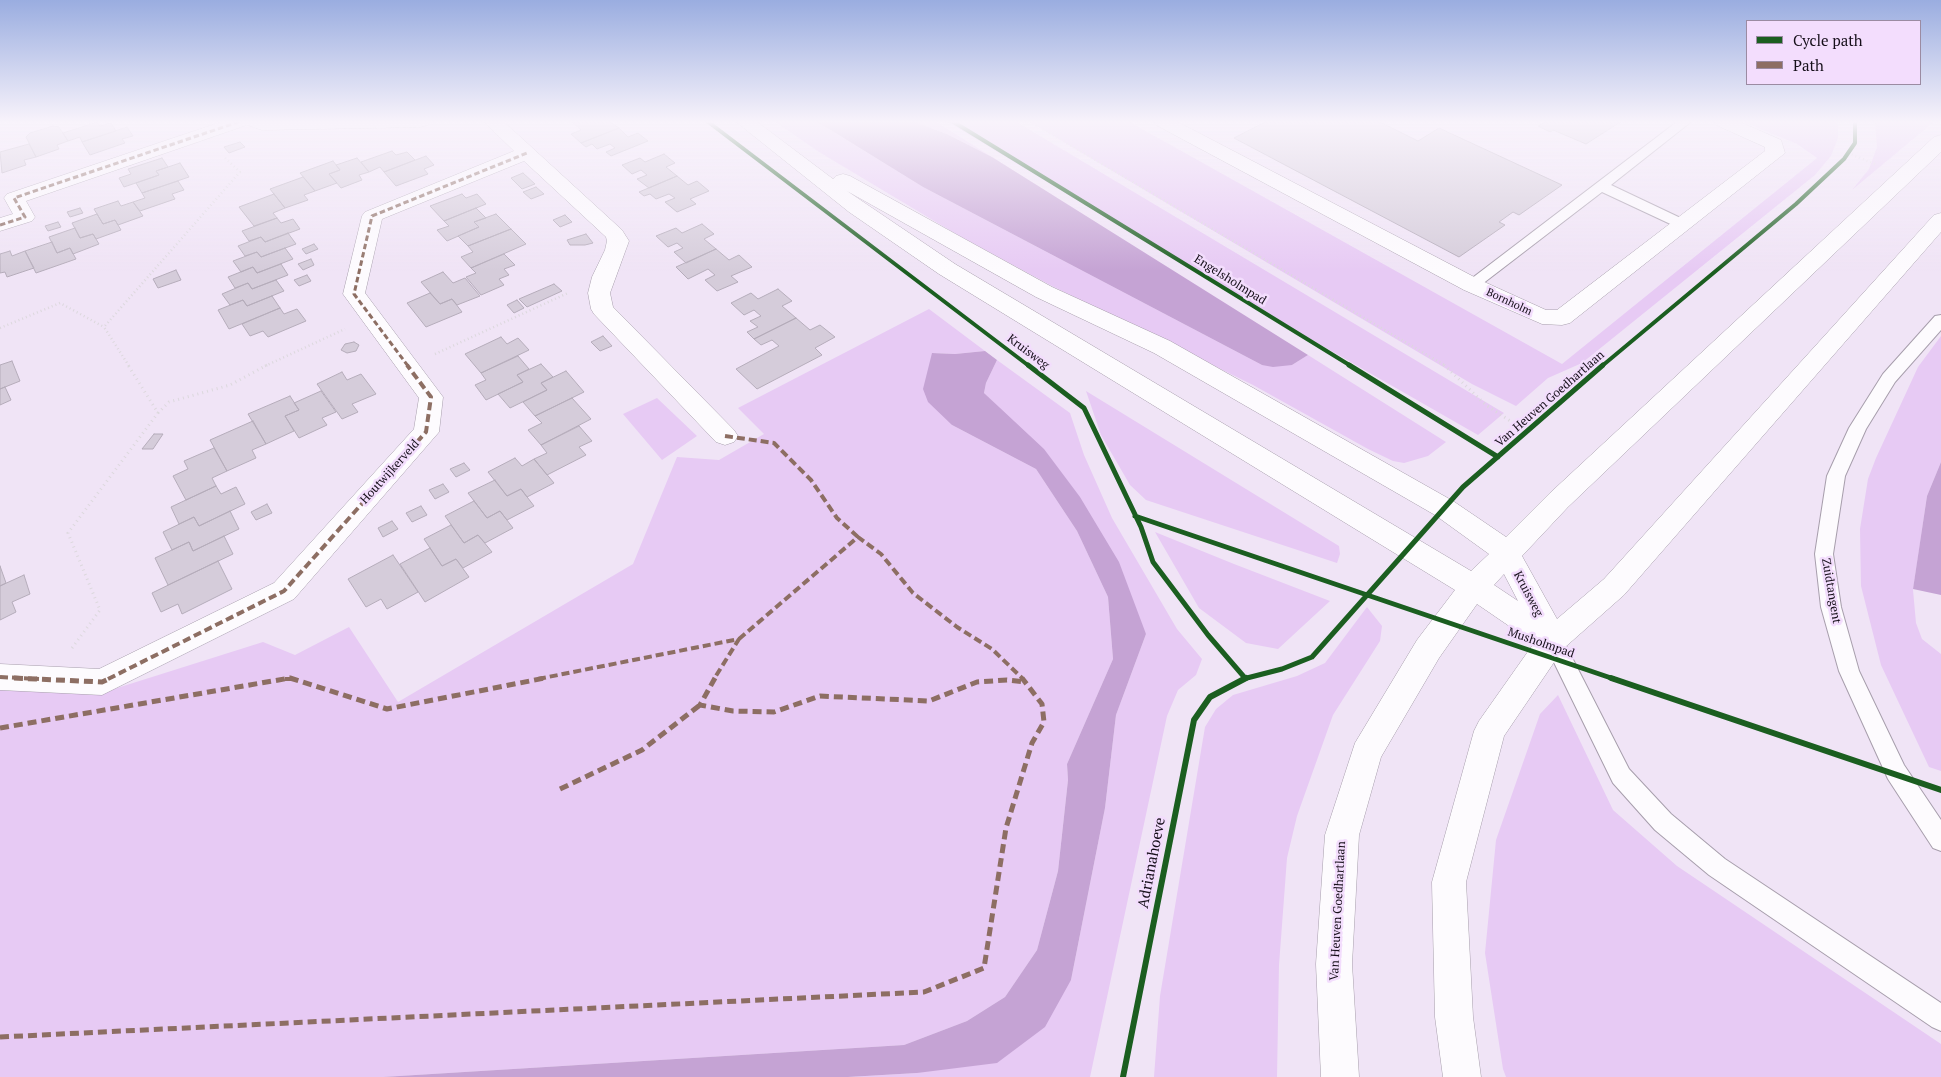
<!DOCTYPE html>
<html>
<head>
<meta charset="utf-8">
<style>
	body { margin:0 }
	#map { position:relative; width:1941px; height:1077px; overflow:hidden; background:#f0e4f6; font-family:"PT Serif",serif }
	canvas { display:block }
	.legend { position:absolute; left:1746px; top:20px; width:175px; height:65px; box-sizing:border-box; background:#f3ddfd; border:1px solid #9b8ba2; margin:0; padding:6px 9px; list-style:none; font-size:15px; color:#160f1a }
	.legend li { display:flex; align-items:center; gap:10px; height:25px }
	.legend b { width:25px; border:1px solid #9b8ba2 }
</style>
</head>
<body>
<div id="map">
<canvas width="1941" height="1077"></canvas>
<ul class="legend">
<li><b style="height:6px;background:#1b5e20"></b>Cycle path</li>
<li><b style="height:6px;background:#8d6e63"></b>Path</li>
</ul>
</div>
<script>
const ctx = document.querySelector('canvas').getContext('2d');
ctx.lineJoin = 'round';
function fillPath(path, color) { ctx.fillStyle = color; ctx.fill(path, 'evenodd'); }
const poly = rows => new Path2D(rows.map(r => 'M' + r).join(''));
function stroke(path, color, width, dash) { ctx.strokeStyle = color; ctx.lineWidth = width; ctx.lineCap = dash ? 'butt' : 'round'; ctx.setLineDash(dash || []); ctx.stroke(path); }
function label(font, color, halo, rows, align = 'center') {
  ctx.font = font + ' "PT Serif",serif'; ctx.lineWidth = 5; ctx.setLineDash([]); ctx.textBaseline = 'middle'; ctx.strokeStyle = halo; ctx.fillStyle = color; for (const [text, x, y, turn = 0] of rows) {
    ctx.save(); ctx.translate(x, y); ctx.rotate((+turn || 0) * Math.PI / 180); ctx.textAlign = isNaN(turn) ? turn : align; if (halo) ctx.strokeText(text, 0, 0); ctx.fillText(text, 0, 0); ctx.restore();
  }
}
fillPath(poly([
	[774,121,816,121,923,187,1262,365,1292,365,1308,355,1446,442,1428,456,1404,463,1393,461,1368,449,1253,385,1052,286,961,237,819,152],
	[912,121,935,121,992,157,947,134],
	[946,121,1015,121,1504,413,1478,435,1251,305],
	[1028,121,1128,121,1562,364,1817,158,1797,144,1741,121,1838,121,1838,138,1831,156,1815,175,1582,363,1548,378,1516,406,1472,384],
	[1878,121,1935,121,1852,190,1869,169,1877,147,1875,124],
	[929,309,985,351,955,354,932,353,952,425,1036,469,1077,531,1108,597,1113,659,1067,764,1068,780,1058,871,1037,950,1005,997,967,1021,904,1045,383,1077,0,1077,0,681,70,689,95,695,263,642,295,655,349,627,398,702,633,564,677,457,719,460,764,434,738,408],
	[1941,336,1941,462,1927,496,1913,590,1916,623,1922,639,1941,654,1941,771,1929,767,1881,665,1861,586,1860,529,1868,479,1876,458,1918,367],
	[997,360,1070,413,1084,455,1112,518,1177,629,1202,659,1196,675,1178,690,1167,716,1090,1077,848,1077,917,1073,1071,980,1105,808,1116,715,1146,634,1000,409,984,393,986,383],
	[1086,391,1339,546,1340,554,1337,563,1146,500,1130,485,1101,435],
	[657,398,697,436,662,460,623,414],
	[1155,532,1234,564,1330,601,1278,649,1246,643,1199,608],
	[1367,607,1382,626,1380,641,1333,715,1297,816,1287,858,1279,965,1277,1077,1154,1077,1160,996,1205,727,1216,709,1233,695,1297,676,1325,663],
	[1558,695,1613,810,1677,866,1941,1044,1941,1077,1506,1077,1503,1069,1485,953,1496,840,1540,714]
]), '#e7caf4');
fillPath(poly([
	[816,121,912,121,947,134,992,157,1308,355,1292,365,1273,367,1262,365,923,187],
	[985,351,997,360,986,383,984,393,1044,449,1080,497,1119,562,1146,634,1116,715,1105,808,1071,980,1045,1027,997,1063,917,1073,848,1077,383,1077,904,1045,967,1021,1005,997,1037,950,1058,871,1068,780,1067,764,1113,659,1108,597,1077,531,1036,469,952,425,928,402,923,389,932,353,955,354],
	[1941,462,1941,595,1913,589,1927,496]
]), '#c5a3d4');
const building = poly([
	[575,121,609,121,619,128,581,143,571,134,581,130,572,122,575,121],
	[1267,121,1378,121,1418,141,1439,128,1562,185,1519,215,1513,212,1499,222,1505,225,1459,257,1234,138,1267,121],
	[1546,121,1622,121,1586,144,1553,130,1550,132,1538,126,1546,121],
	[97,122,100,126,111,123,116,131,82,142,80,137,68,141,63,133,97,122],
	[53,126,59,127,68,141,57,145,59,149,36,157,26,137,30,133,53,126],
	[127,127,133,136,122,139,125,143,90,155,82,142,127,127],
	[619,128,628,137,638,133,648,141,611,156,606,152,615,148,610,144,597,149,592,144,586,147,581,143,619,128],
	[240,142,245,147,229,153,224,147,240,142],
	[29,144,36,157,24,160,26,165,2,173,0,152,29,144],
	[392,151,396,155,407,152,415,160,384,172,380,167,369,172,361,162,392,151],
	[664,154,675,163,666,167,677,176,649,188,637,179,647,175,641,170,632,174,622,165,640,158,645,162,664,154],
	[426,156,434,165,424,169,428,174,396,186,384,172,426,156],
	[162,158,168,167,156,171,159,175,124,187,119,178,131,174,128,169,162,158],
	[357,158,369,172,359,175,362,180,341,188,329,174,340,170,336,165,357,158],
	[333,161,340,170,329,174,337,183,315,191,300,173,333,161],
	[180,163,189,177,142,193,136,183,159,175,156,171,180,163],
	[523,173,535,184,522,189,511,178,523,173],
	[677,176,688,185,697,181,709,191,690,199,696,204,677,212,665,202,675,198,669,194,656,199,650,194,644,196,639,192,677,176],
	[303,177,315,191,304,195,308,200,285,208,270,189,303,177],
	[178,181,184,190,172,194,175,199,140,211,133,202,145,198,142,193,178,181],
	[536,187,544,194,531,199,523,192,536,187],
	[274,194,285,208,273,213,277,218,254,226,239,207,274,194],
	[462,194,466,198,477,194,486,204,444,221,430,206,462,194],
	[118,201,121,206,133,202,143,216,118,225,115,220,103,224,94,209,118,201],
	[80,208,83,213,70,217,67,212,80,208],
	[476,208,486,218,474,222,479,227,447,241,437,230,449,226,444,221,476,208],
	[97,214,103,224,115,220,121,230,96,239,93,234,80,238,72,223,97,214],
	[496,214,511,229,468,246,458,236,479,227,474,222,496,214],
	[565,215,572,222,560,227,553,220,565,215],
	[277,218,281,223,293,219,300,229,265,242,261,237,249,241,242,231,277,218],
	[58,222,61,227,48,231,45,226,58,222],
	[702,224,714,234,704,239,716,249,686,263,674,252,683,248,677,243,668,247,656,236,676,228,682,233,702,224],
	[75,228,80,238,93,234,99,244,73,254,70,248,57,253,49,237,75,228],
	[511,229,526,244,471,268,461,257,473,252,468,246,511,229],
	[288,233,296,244,261,257,257,252,245,256,238,246,261,237,265,242,288,233],
	[586,234,593,243,585,245,570,245,567,240,586,234],
	[52,242,57,253,70,248,76,259,36,273,25,251,52,242],
	[314,244,318,249,306,254,302,249,314,244],
	[285,248,293,259,257,273,253,267,241,272,233,261,257,252,261,257,285,248],
	[716,249,729,260,739,255,752,267,731,276,738,282,717,291,705,280,715,275,708,269,688,279,676,267,716,249],
	[10,251,12,256,25,251,34,268,7,277,5,272,0,273,0,254,10,251],
	[504,254,515,265,504,269,509,275,499,279,504,285,481,295,466,277,476,273,471,268,504,254],
	[311,259,314,265,303,270,298,264,311,259],
	[281,264,288,275,252,289,248,283,235,288,228,277,253,267,257,273,281,264],
	[176,270,181,280,158,288,153,279,176,270],
	[443,272,453,283,465,278,480,296,457,305,452,299,440,304,421,282,443,272],
	[307,275,311,281,299,286,294,280,307,275],
	[276,280,284,291,247,306,243,300,230,305,222,294,248,283,252,289,276,280],
	[554,284,562,291,527,307,519,299,554,284],
	[778,289,792,301,782,306,796,318,754,339,747,332,758,327,750,321,761,316,754,310,744,315,731,303,751,293,758,299,778,289],
	[430,293,440,304,452,299,462,312,426,327,407,303,430,293],
	[272,296,280,308,229,329,218,310,243,300,247,306,272,296],
	[517,300,524,308,514,313,507,305,517,300],
	[280,308,284,314,297,309,306,321,268,337,263,331,250,336,242,324,280,308],
	[796,318,810,330,820,325,835,337,815,348,822,355,757,389,736,369,779,346,772,340,761,345,754,339,796,318],
	[603,336,612,346,600,351,591,342,603,336],
	[501,337,507,344,518,338,529,350,481,373,465,354,501,337],
	[354,342,359,345,356,351,347,353,341,350,345,344,354,342],
	[518,356,529,369,517,375,523,382,486,400,475,385,486,380,481,373,518,356],
	[12,361,20,381,0,389,0,365,12,361],
	[541,364,553,377,541,383,547,390,510,408,498,394,523,382,517,375,541,364],
	[566,371,584,392,535,416,523,402,547,390,541,383,566,371],
	[342,372,347,380,361,374,376,394,352,404,358,412,342,419,317,384,342,372],
	[5,387,11,400,0,405,0,389,5,387],
	[321,391,336,412,322,418,327,425,299,438,285,416,299,410,294,403,321,391],
	[290,396,299,410,285,416,294,431,266,444,248,414,290,396],
	[572,398,591,419,541,445,528,430,542,423,535,416,572,398],
	[253,421,266,444,252,450,256,458,227,471,210,440,253,421],
	[579,426,592,441,579,447,586,455,547,475,534,459,547,453,541,445,579,426],
	[154,434,163,434,153,449,142,449,154,434],
	[214,448,227,471,212,478,216,486,186,500,173,476,188,469,184,461,214,448],
	[515,458,522,466,534,459,554,483,527,497,521,489,507,496,488,472,515,458],
	[464,463,470,470,456,477,450,469,464,463],
	[495,480,507,496,521,489,534,506,507,520,500,511,487,518,468,493,495,480],
	[443,484,449,492,435,499,429,490,443,484],
	[216,486,221,494,236,487,245,504,199,526,194,517,179,524,171,507,216,486],
	[474,501,487,518,500,511,513,528,485,543,478,535,464,543,445,516,474,501],
	[267,504,272,513,256,520,251,512,267,504],
	[421,506,427,515,412,522,406,513,421,506],
	[230,511,239,529,193,551,189,542,172,550,163,532,194,517,199,526,230,511],
	[392,521,398,529,383,537,378,528,392,521],
	[451,525,464,543,478,535,492,552,463,568,456,559,442,566,424,539,451,525],
	[224,536,233,554,168,585,155,558,189,542,193,551,224,536],
	[430,548,442,566,456,559,469,577,425,602,400,564,430,548],
	[393,555,418,592,387,609,381,599,366,607,348,579,393,555],
	[218,561,232,589,182,614,178,604,161,612,152,593,218,561],
	[0,566,6,583,0,586,0,566],
	[24,575,30,594,12,602,16,612,0,620,0,586,24,575]
]);
fillPath(building, '#d5ccda');
stroke(building, '#b5acba', 1);
const lane = poly([
	[1678,121,1692,121,1611,185,1689,222,1691,225,1689,228,1679,228,1602,192,1477,288,1467,288,1464,285,1467,282,1678,121],
	[1941,315,1941,330,1895,382,1866,429,1845,476,1833,554,1841,607,1859,671,1904,765,1941,820,1941,851,1933,848,1888,779,1839,671,1821,607,1815,554,1827,476,1849,428,1883,374,1935,316,1941,315],
	[1553,632,1560,634,1629,769,1671,814,1725,859,1941,1003,1941,1031,1932,1027,1709,875,1655,830,1613,783,1543,640,1546,634,1553,632]
]);
const street = poly([
	[224,121,430,121,428,125,421,127,262,130,247,125,26,201,35,217,32,221,0,231,0,218,13,214,4,198,7,194,224,121],
	[483,121,503,121,622,230,629,241,610,293,613,307,734,430,738,436,734,442,725,445,716,442,594,314,591,309,588,293,592,277,605,250,607,241,606,237,524,161,382,219,365,293,443,397,439,432,294,599,102,695,0,690,0,664,99,669,274,583,414,429,419,398,343,294,362,216,365,212,514,151,483,121],
	[1154,121,1176,121,1480,280,1546,310,1557,310,1765,151,1765,147,1716,125,1714,121,1738,121,1781,140,1785,153,1570,323,1562,325,1542,324,1464,290,1156,125,1154,121]
]);
const secondary = poly([
	[735,121,756,121,833,179,836,176,843,174,850,176,1052,287,1170,341,1453,501,1506,537,1550,493,1934,137,1941,135,1941,152,1568,507,1522,556,1557,619,1604,579,1934,215,1941,213,1941,232,1624,595,1563,649,1504,736,1466,882,1473,1017,1481,1077,1443,1077,1435,1017,1432,882,1474,731,1479,721,1534,643,1477,604,1439,658,1381,757,1359,835,1352,964,1359,1077,1321,1077,1316,964,1325,835,1355,743,1417,640,1455,590,939,274,849,212,735,121],
	[847,191,1036,297,1154,353,1435,515,1489,554,1471,571,955,264,847,191],
	[1504,574,1518,601,1494,585,1504,574]
]);
stroke(lane, '#a79eac', 2);
stroke(street, '#a79eac', 1);
stroke(secondary, '#a79eac', 1);
stroke(poly([
	[1029,121,1446,366],
	[1848,153,1875,164],
	[0,328,60,303,104,327],
	[435,354,568,293],
	[129,366,104,327,240,172,223,156],
	[265,366,345,329]
]), '#dcd8dd', 2.5, [1, 3]);
stroke(poly([
	[1444,365,1486,405,1527,432],
	[158,413,169,402,230,385,267,365],
	[72,648,100,610,68,533,158,413,128,365]
]), '#dcd8dd', 3, [1, 4]);
fillPath(lane, '#fdfbfe');
fillPath(street, '#fdfbfe');
fillPath(secondary, '#fdfbfe');
stroke(poly([
	[0,225,25,217,14,198,241,121],
	[408,366,354,294,372,216,527,153]
]), '#8d6e63', 3, [5.5, 3]);
stroke(poly([
	[725,436,774,443,811,480,837,518,858,537],
	[739,639,858,537,881,554,913,593,957,627,992,649,1023,679],
	[0,677,39,679],
	[108,679,284,591,426,432,431,397,407,365],
	[285,679,293,679],
	[538,679,739,639,714,679]
]), '#8d6e63', 4, [8, 4]);
stroke(poly([
	[14,678,102,682,111,678],
	[715,678,700,705,733,711,774,712,820,696,929,701,977,682,1007,680,1026,682],
	[0,728,290,678,387,709,545,678],
	[560,789,642,750,700,705],
	[0,1037,924,992,984,968,1006,828,1032,743,1044,722,1042,704,1022,678]
]), '#8d6e63', 5, [9, 5]);
stroke(poly([
	[707,121,1029,366],
	[952,121,1351,366],
	[1602,366,1796,204,1844,159,1855,143,1855,121]
]), '#1b5e20', 4);
stroke(poly([
	[1028,365,1084,408,1141,527,1153,562,1208,635,1245,678],
	[1349,365,1498,457],
	[1135,516,1614,679],
	[1243,679,1282,669,1312,657,1463,487,1603,365]
]), '#1b5e20', 5);
stroke(poly([
	[1611,678,1941,790],
	[1123,1077,1194,720,1210,697,1246,678]
]), '#1b5e20', 6);
const sky = ctx.createLinearGradient(0, 0, 0, 271);
sky.addColorStop(0, '#9aade0');
sky.addColorStop(0.45, '#f8f3fb');
sky.addColorStop(1, '#f8f3fb00');
ctx.fillStyle = sky;
ctx.fillRect(0, 0, 1941, 271);
label('11px', '#160f1a', '#f3ddfd', [
	["Bornholm",1509,302,25]
]);
label('12px', '#160f1a', '#f3ddfd', [
	["Engelsholmpad",1230,280,32],
	["Kruisweg",1028,352,37],
	["Van Heuven Goedhartlaan",1550,399,-41],
	["Houtwijkerveld",390,472,-48],
	["Zuidtangent",1831,591,80],
	["Kruisweg",1528,594,62],
	["Musholmpad",1541,643,19],
	["Van Heuven Goedhartlaan",1338,911,-87]
]);
label('15px', '#160f1a', '#f3ddfd', [
	["Adrianahoeve",1152,863,-79]
]);
</script>
</body>
</html>
